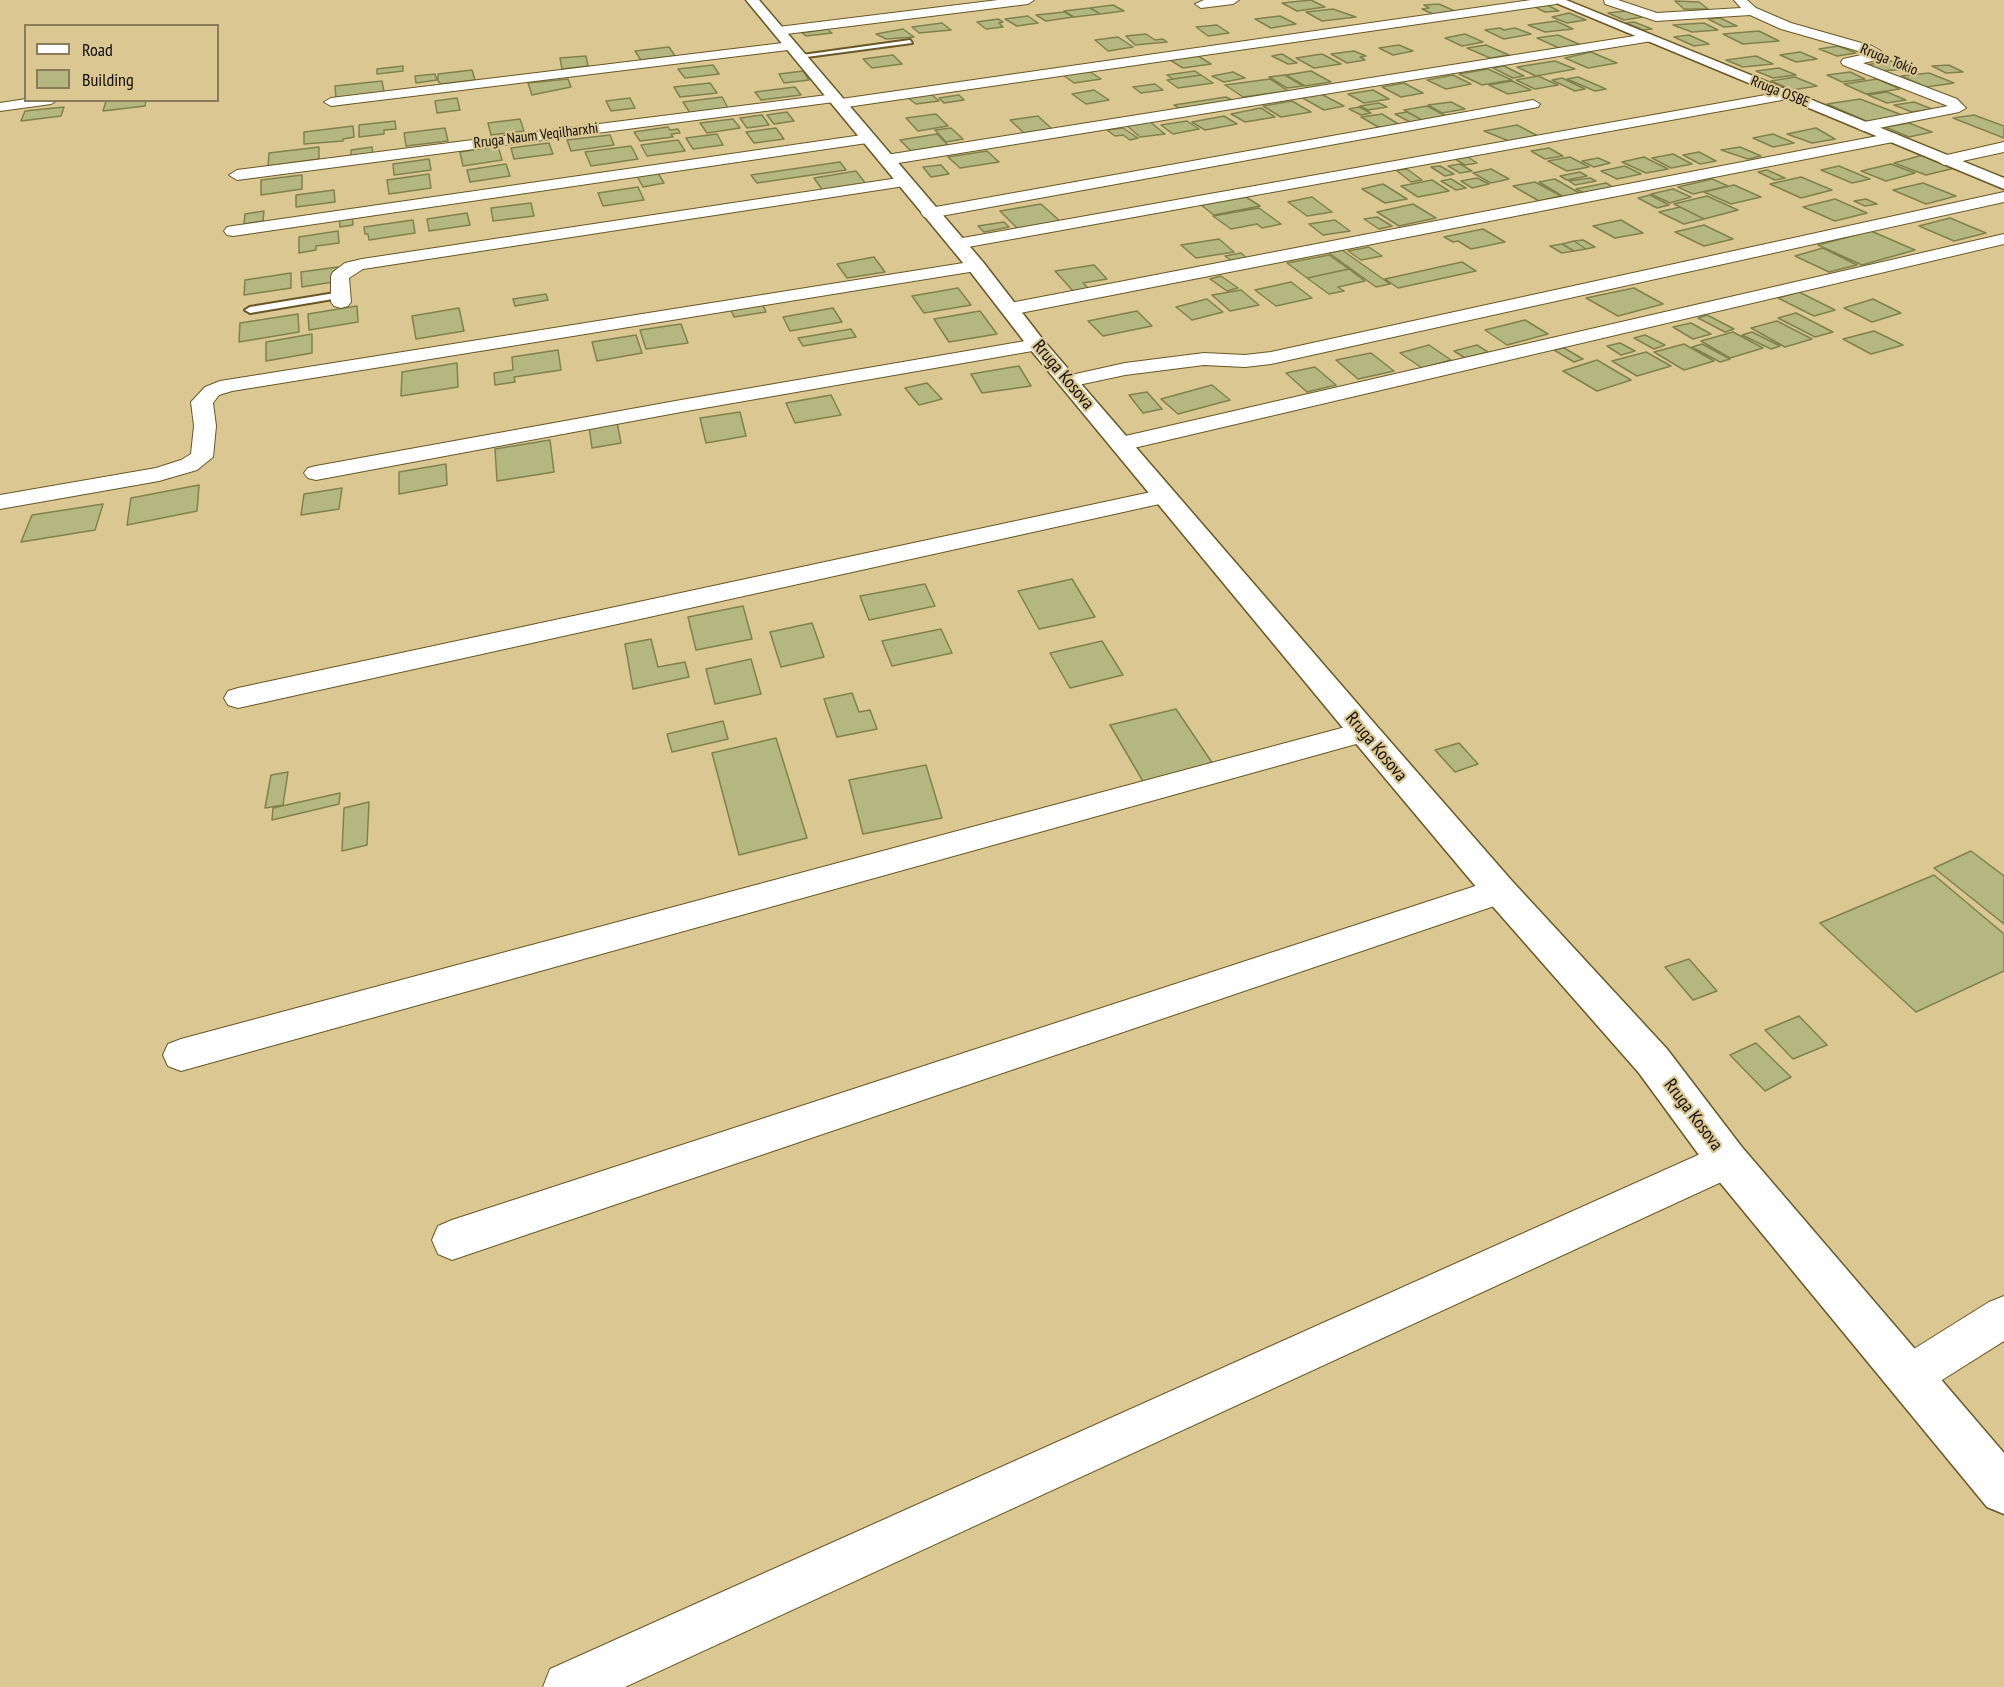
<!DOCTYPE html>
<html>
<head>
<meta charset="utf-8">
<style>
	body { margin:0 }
	#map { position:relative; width:2004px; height:1687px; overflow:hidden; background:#dac792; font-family:"PT Sans Narrow",sans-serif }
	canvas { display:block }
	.legend { position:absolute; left:24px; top:24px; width:195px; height:78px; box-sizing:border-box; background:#dac792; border:2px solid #8a7c58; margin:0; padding:8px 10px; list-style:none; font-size:18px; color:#120b00 }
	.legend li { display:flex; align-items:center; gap:12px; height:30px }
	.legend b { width:30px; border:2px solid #8a7c58 }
</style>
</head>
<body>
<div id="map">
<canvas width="2004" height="1687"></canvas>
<ul class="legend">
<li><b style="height:8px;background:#fff"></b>Road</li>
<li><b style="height:16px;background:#b5b781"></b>Building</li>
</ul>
</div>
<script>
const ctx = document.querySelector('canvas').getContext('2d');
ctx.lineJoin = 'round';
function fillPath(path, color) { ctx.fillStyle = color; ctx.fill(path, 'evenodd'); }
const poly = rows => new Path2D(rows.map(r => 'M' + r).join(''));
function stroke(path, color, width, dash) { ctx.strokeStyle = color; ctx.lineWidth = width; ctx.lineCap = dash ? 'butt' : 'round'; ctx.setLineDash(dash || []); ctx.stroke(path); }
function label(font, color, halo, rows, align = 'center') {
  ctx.font = font + ' "PT Sans Narrow",sans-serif'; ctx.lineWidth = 4.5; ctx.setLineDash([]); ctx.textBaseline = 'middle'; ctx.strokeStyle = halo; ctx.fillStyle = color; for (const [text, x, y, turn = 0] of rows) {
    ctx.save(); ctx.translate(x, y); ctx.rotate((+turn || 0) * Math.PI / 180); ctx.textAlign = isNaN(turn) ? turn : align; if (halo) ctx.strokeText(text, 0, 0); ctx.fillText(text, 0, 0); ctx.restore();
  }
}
const building = poly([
	[1311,0,1325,7,1297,11,1282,3,1311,0],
	[1675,1,1699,2,1708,9,1684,9,1675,1],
	[1439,4,1457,12,1435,15,1422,9,1429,8,1424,5,1439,4],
	[1113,5,1124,11,1100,14,1090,8,1113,5],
	[1547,5,1559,11,1545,12,1533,6,1547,5],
	[1090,8,1100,14,1074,17,1064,11,1090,8],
	[1333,9,1356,17,1322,21,1306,12,1333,9],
	[1626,11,1643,17,1624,20,1608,13,1626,11],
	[1065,12,1073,17,1046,21,1036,15,1065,12],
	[1569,13,1586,20,1567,23,1552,17,1569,13],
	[1028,16,1038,23,1017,26,1005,19,1028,16],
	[1280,16,1296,24,1271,28,1255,19,1280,16],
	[1720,18,1737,26,1724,27,1708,19,1720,18],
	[998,19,1003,22,999,23,1003,27,986,29,977,22,998,19],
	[1556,21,1573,29,1545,32,1528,25,1556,21],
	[1634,22,1652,29,1643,30,1626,23,1634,22],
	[942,23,951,30,919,33,912,27,942,23],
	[1704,23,1718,30,1692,32,1673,25,1704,23],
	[1217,25,1229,33,1208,36,1196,27,1217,25],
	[1500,28,1504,30,1515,28,1531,34,1504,39,1485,30,1500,28],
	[827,29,832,33,806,36,802,33,827,29],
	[903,29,914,37,886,39,876,34,903,29],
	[1759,31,1779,41,1743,44,1723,34,1759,31],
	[1146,34,1155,40,1163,39,1167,42,1135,45,1126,36,1146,34],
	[1465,34,1483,42,1462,46,1445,38,1465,34],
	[1558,35,1581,45,1559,48,1537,38,1558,35],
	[1689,35,1709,44,1694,46,1674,37,1689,35],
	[1118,37,1133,47,1108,51,1095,40,1118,37],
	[1399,45,1413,51,1393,55,1379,48,1399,45],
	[1486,45,1509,55,1490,58,1467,48,1486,45],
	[1838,46,1856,53,1837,56,1819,49,1838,46],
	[669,47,675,56,641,60,635,51,669,47],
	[1354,51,1366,56,1360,57,1365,60,1347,63,1331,54,1354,51],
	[1591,52,1617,63,1588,68,1565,58,1591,52],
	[1800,52,1817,59,1796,62,1780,55,1800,52],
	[1282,54,1297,63,1288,64,1272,56,1282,54],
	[1322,54,1341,64,1314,68,1296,58,1322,54],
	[893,55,902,64,872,68,863,59,893,55],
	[586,56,588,66,562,69,560,58,586,56],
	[1198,56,1211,64,1183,68,1170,60,1198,56],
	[1756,56,1773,64,1743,67,1726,60,1756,56],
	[1555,61,1575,69,1536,76,1517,67,1555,61],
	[1891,61,1909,69,1880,71,1865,65,1891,61],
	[713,65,719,74,685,78,678,69,713,65],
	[1949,65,1963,72,1946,73,1932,66,1949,65],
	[403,66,403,71,377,74,377,69,403,66],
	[1504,66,1524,76,1513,78,1493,68,1504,66],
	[1779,68,1796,75,1773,78,1756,71,1779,68],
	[1488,69,1512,80,1482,85,1459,74,1488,69],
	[472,70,475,80,441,84,438,81,438,74,472,70],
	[803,71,809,80,784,83,779,74,803,71],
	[1089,71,1101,79,1074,83,1063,75,1089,71],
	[1195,71,1201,75,1173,79,1167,75,1195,71],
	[1311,71,1331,82,1305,86,1286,75,1311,71],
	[1233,72,1245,78,1224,82,1212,76,1233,72],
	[1850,72,1865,79,1842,82,1827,75,1850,72],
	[1929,73,1954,83,1926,87,1901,76,1929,73],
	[435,74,437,80,416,83,415,76,435,74],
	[1201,75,1213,83,1178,88,1167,80,1201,75],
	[1285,75,1303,86,1287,88,1269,77,1285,75],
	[1453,75,1471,84,1446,89,1427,80,1453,75],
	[1538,76,1558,85,1535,89,1516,80,1538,76],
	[1578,77,1606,89,1595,91,1567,79,1578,77],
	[1795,77,1817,86,1792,90,1771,81,1795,77],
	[1562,78,1585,89,1575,91,1552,80,1562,78],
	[568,79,571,87,532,95,528,83,568,79],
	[1270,79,1288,91,1243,97,1225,85,1270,79],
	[1877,79,1900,89,1866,94,1844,84,1877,79],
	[382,81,384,92,336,98,335,86,382,81],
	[1512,81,1531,90,1508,94,1489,85,1512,81],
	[710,83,717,93,680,97,674,87,710,83],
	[1404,83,1423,93,1401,97,1382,87,1404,83],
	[1155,84,1163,90,1141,93,1133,87,1155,84],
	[795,87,801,95,761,100,755,92,795,87],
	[1094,90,1109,100,1086,104,1072,94,1094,90],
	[1373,90,1389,99,1364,103,1348,94,1373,90],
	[1887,92,1906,100,1887,103,1868,95,1887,92],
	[931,94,939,101,916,104,908,98,931,94],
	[1321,94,1344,106,1324,110,1301,97,1321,94],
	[959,95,964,100,944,103,939,98,959,95],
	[722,97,728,108,690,113,683,102,722,97],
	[1226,97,1234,101,1182,110,1174,105,1226,97],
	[457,98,460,110,437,113,435,101,457,98],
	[630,98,635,108,611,111,606,101,630,98],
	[1860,99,1902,115,1868,122,1827,104,1860,99],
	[146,100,145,106,103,111,106,101,146,100],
	[1292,101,1311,112,1281,117,1263,106,1292,101],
	[1451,102,1465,109,1442,113,1428,105,1451,102],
	[1914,102,1932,109,1912,112,1894,105,1914,102],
	[1379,103,1387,107,1368,110,1360,106,1379,103],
	[1427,106,1446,116,1422,120,1404,110,1427,106],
	[64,107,61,116,21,121,25,111,64,107],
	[1359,107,1371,113,1361,115,1349,109,1359,107],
	[1261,108,1275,117,1245,122,1231,114,1261,108],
	[787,112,794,121,774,124,767,115,787,112],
	[1407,112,1422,120,1410,122,1395,114,1407,112],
	[936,114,948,126,918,131,906,118,936,114],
	[1382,114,1400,125,1380,128,1361,117,1382,114],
	[762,115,769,125,747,128,740,118,762,115],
	[1974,115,2004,126,2004,138,1953,118,1974,115],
	[1038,116,1052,129,1024,133,1010,120,1038,116],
	[1224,116,1237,124,1205,130,1192,122,1224,116],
	[520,119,524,131,491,135,488,123,520,119],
	[733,119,740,128,707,133,700,123,733,119],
	[395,121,396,129,384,130,384,134,359,137,359,125,395,121],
	[1149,121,1165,134,1140,137,1125,124,1149,121],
	[1187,121,1199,129,1173,134,1161,125,1187,121],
	[1909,123,1932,132,1909,137,1885,127,1909,123],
	[1517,125,1538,136,1509,141,1484,131,1517,125],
	[353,126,354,137,343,139,343,141,304,144,304,132,353,126],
	[668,127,670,130,678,129,680,133,671,134,673,137,640,141,634,132,668,127],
	[445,128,448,141,406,146,404,133,445,128],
	[776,128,784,139,754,143,746,132,776,128],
	[951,128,963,139,946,142,935,130,951,128],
	[1123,128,1138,138,1130,140,1123,135,1115,136,1107,130,1123,128],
	[1816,128,1835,139,1812,143,1787,134,1816,128],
	[717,134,723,145,693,149,686,138,717,134],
	[937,134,948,145,911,151,900,140,937,134],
	[1773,134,1794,143,1773,147,1753,138,1773,134],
	[610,135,614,145,571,151,567,140,610,135],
	[678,140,685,151,647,156,641,145,678,140],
	[549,143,553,154,514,159,511,148,549,143],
	[498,146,502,160,463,166,460,152,498,146],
	[631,146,638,159,591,166,585,152,631,146],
	[319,147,319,159,268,166,269,153,319,147],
	[372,147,373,156,351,159,351,150,372,147],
	[1740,147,1761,156,1748,159,1721,150,1740,147],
	[1549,148,1563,156,1545,159,1531,151,1549,148],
	[987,151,999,162,960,168,948,157,987,151],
	[1699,152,1716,161,1700,164,1683,155,1699,152],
	[1673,154,1692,164,1671,168,1652,158,1673,154],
	[1923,155,1955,168,1926,175,1894,163,1923,155],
	[1468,157,1477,163,1465,165,1455,159,1468,157],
	[1570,157,1589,167,1567,171,1548,161,1570,157],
	[1644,157,1668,169,1646,173,1622,162,1644,157],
	[1598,158,1610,163,1594,167,1582,161,1598,158],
	[429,159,431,170,394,175,393,164,429,159],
	[840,162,846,170,757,183,751,175,840,162],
	[506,164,510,176,470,182,467,170,506,164],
	[1460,164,1472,171,1460,173,1448,166,1460,164],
	[1891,164,1915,173,1886,181,1861,171,1891,164],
	[941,165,949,174,931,177,923,167,941,165],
	[1440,166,1454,174,1445,176,1431,167,1440,166],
	[1625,166,1641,174,1617,179,1601,171,1625,166],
	[1839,166,1870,179,1852,183,1821,170,1839,166],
	[1407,169,1422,180,1411,182,1396,170,1407,169],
	[1491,169,1509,179,1491,183,1473,173,1491,169],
	[1767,170,1785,178,1775,180,1758,172,1767,170],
	[856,171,866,184,823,191,814,178,856,171],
	[1580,172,1587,176,1567,180,1560,176,1580,172],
	[658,173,664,183,643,187,637,176,658,173],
	[429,174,431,188,389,194,387,180,429,174],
	[302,175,302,189,261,195,261,180,302,175],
	[1801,177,1832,190,1801,198,1770,184,1801,177],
	[1477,178,1489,184,1472,188,1461,181,1477,178],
	[1590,178,1596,181,1575,185,1569,181,1590,178],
	[1451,179,1466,188,1456,190,1441,181,1451,179],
	[1555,179,1581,194,1564,197,1539,182,1555,179],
	[1712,179,1728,186,1693,194,1678,187,1712,179],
	[1432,180,1449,191,1418,197,1401,186,1432,180],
	[1535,182,1561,196,1539,201,1513,186,1535,182],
	[1606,183,1616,189,1586,194,1576,189,1606,183],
	[1923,183,1956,196,1926,204,1893,190,1923,183],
	[1383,184,1407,199,1385,203,1362,189,1383,184],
	[1734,185,1761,197,1731,204,1704,192,1734,185],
	[638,187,644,200,603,206,598,193,638,187],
	[1673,189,1691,197,1670,203,1651,194,1673,189],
	[334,190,335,202,296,207,296,195,334,190],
	[1650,195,1669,205,1657,208,1638,198,1650,195],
	[1707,196,1738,210,1704,219,1674,204,1707,196],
	[1246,197,1260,206,1214,215,1201,205,1246,197],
	[1312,197,1332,212,1307,216,1288,202,1312,197],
	[1835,199,1867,213,1835,221,1803,207,1835,199],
	[1866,199,1877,204,1865,206,1854,201,1866,199],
	[531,203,534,216,493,221,491,208,531,203],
	[1041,204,1061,222,1018,229,1000,211,1041,204],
	[1413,204,1436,218,1399,226,1377,212,1413,204],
	[1680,207,1704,219,1684,224,1659,212,1680,207],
	[1259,208,1281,224,1262,228,1257,224,1231,229,1213,216,1259,208],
	[264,211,263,221,244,224,245,214,264,211],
	[467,213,470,225,429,231,427,219,467,213],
	[352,215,353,225,340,227,339,217,352,215],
	[1377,217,1392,226,1379,229,1364,219,1377,217],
	[1950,218,1986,233,1954,241,1919,226,1950,218],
	[413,220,415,233,369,240,368,234,365,234,364,227,413,220],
	[1335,220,1350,231,1323,235,1309,224,1335,220],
	[1621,220,1643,233,1615,238,1593,226,1621,220],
	[1004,222,1009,227,984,232,978,226,1004,222],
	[1704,225,1733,239,1704,246,1675,232,1704,225],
	[1483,229,1505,242,1471,249,1458,241,1453,242,1444,237,1483,229],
	[338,231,339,243,316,246,316,250,299,253,299,237,338,231],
	[1871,231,1915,250,1862,265,1818,245,1871,231],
	[1219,239,1234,252,1196,258,1181,245,1219,239],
	[1583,240,1595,247,1586,249,1574,241,1583,240],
	[1574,241,1586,249,1574,251,1562,244,1574,241],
	[1562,244,1574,251,1562,253,1550,246,1562,244],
	[1369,247,1382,256,1361,260,1348,251,1369,247],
	[1823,248,1857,265,1829,272,1795,256,1823,248],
	[1342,250,1390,284,1376,287,1329,253,1342,250],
	[1241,253,1248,259,1233,262,1225,256,1241,253],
	[1329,255,1349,269,1307,278,1287,263,1329,255],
	[874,257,885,272,847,278,837,264,874,257],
	[1462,262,1476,271,1398,288,1385,279,1462,262],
	[1094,265,1107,279,1083,283,1089,289,1073,291,1055,271,1094,265],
	[338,267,339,281,302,287,301,272,338,267],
	[1349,269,1365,281,1338,287,1344,291,1329,294,1307,278,1349,269],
	[291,273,291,288,244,295,245,280,291,273],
	[1221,276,1238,288,1227,291,1210,279,1221,276],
	[1291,282,1312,298,1276,306,1255,290,1291,282],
	[958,288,971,305,924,313,912,296,958,288],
	[1634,288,1663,304,1618,316,1586,298,1634,288],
	[1241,290,1259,305,1230,311,1212,295,1241,290],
	[1799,292,1835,310,1814,316,1778,298,1799,292],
	[546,294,548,300,515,306,513,299,546,294],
	[1207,299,1223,312,1192,320,1176,307,1207,299],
	[1873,299,1901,313,1872,322,1844,308,1873,299],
	[762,303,766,312,734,317,730,308,762,303],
	[357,306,358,322,309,330,308,314,357,306],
	[459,308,464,331,416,339,412,316,459,308],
	[833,308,842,322,790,331,783,317,833,308],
	[980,311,997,334,949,342,934,319,980,311],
	[1137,311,1152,326,1103,336,1088,321,1137,311],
	[1796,313,1833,332,1815,337,1778,318,1796,313],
	[298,314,299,332,239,342,240,323,298,314],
	[1707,315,1734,329,1725,332,1698,318,1707,315],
	[1525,320,1548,334,1507,345,1485,330,1525,320],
	[1777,321,1812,339,1785,347,1751,328,1777,321],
	[1691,323,1711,334,1693,339,1673,327,1691,323],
	[681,324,688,343,646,349,640,330,681,324],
	[851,329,856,337,803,346,798,338,851,329],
	[1874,331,1903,345,1871,354,1843,339,1874,331],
	[1733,332,1763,348,1730,358,1701,341,1733,332],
	[1752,332,1780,346,1771,349,1742,335,1752,332],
	[312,334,312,353,266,361,266,342,312,334],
	[636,335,642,353,597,361,592,342,636,335],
	[1645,335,1665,345,1654,349,1634,338,1645,335],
	[1620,343,1635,351,1621,355,1607,346,1620,343],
	[1684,344,1714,361,1684,370,1654,352,1684,344],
	[1702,344,1730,359,1720,362,1692,347,1702,344],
	[1429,345,1451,360,1422,368,1400,353,1429,345],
	[1477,345,1488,352,1465,358,1454,351,1477,345],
	[1564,348,1583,359,1574,362,1554,350,1564,348],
	[558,350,561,370,514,377,515,382,495,385,494,373,513,370,512,357,558,350],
	[1646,352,1671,366,1637,376,1612,361,1646,352],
	[1371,353,1394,371,1358,379,1336,360,1371,353],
	[1597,360,1631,380,1597,391,1563,371,1597,360],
	[457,363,458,387,401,396,402,372,457,363],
	[1019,366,1031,386,982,393,971,374,1019,366],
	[1315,367,1336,385,1307,392,1286,373,1315,367],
	[927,383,942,399,919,405,905,388,927,383],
	[1212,385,1230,400,1178,414,1161,399,1212,385],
	[1147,392,1162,409,1143,413,1129,395,1147,392],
	[831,395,841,415,795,423,786,403,831,395],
	[740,412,746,436,706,443,700,418,740,412],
	[617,422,621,443,592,448,589,426,617,422],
	[550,440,554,472,497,481,495,449,550,440],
	[446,464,447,485,399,494,399,472,446,464],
	[199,485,197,511,127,525,131,498,199,485],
	[342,488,339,509,301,515,304,494,342,488],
	[103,504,95,530,21,542,32,515,103,504],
	[1072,579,1095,617,1039,629,1018,591,1072,579],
	[925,584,935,606,869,620,860,596,925,584],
	[743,606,752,639,696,650,688,617,743,606],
	[812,623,824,657,781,667,770,632,812,623],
	[941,629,952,653,892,666,882,641,941,629],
	[651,639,658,667,685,662,689,677,633,689,625,644,651,639],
	[1102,641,1123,675,1070,688,1050,653,1102,641],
	[751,659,761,694,715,704,706,669,751,659],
	[852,693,859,712,870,710,877,729,837,737,824,699,852,693],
	[1176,709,1213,764,1144,783,1110,725,1176,709],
	[723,721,728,739,672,752,667,734,723,721],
	[776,738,807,838,739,855,712,753,776,738],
	[1459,743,1478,764,1455,772,1435,750,1459,743],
	[926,765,942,818,863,834,849,780,926,765],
	[288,772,283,805,265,808,271,775,288,772],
	[340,793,339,804,272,820,273,808,340,793],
	[369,802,367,845,342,851,344,808,369,802],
	[1971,851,2004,876,2004,924,1934,868,1971,851],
	[1934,875,2004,934,2004,971,1916,1012,1820,923,1934,875],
	[1689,959,1717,991,1693,1000,1665,967,1689,959],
	[1799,1016,1827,1045,1793,1059,1765,1030,1799,1016],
	[1756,1043,1791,1077,1765,1091,1730,1055,1756,1043]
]);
fillPath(building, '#b5b781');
stroke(building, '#80824d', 1.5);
const lane = poly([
	[910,40,912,43,799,58,795,56,910,40],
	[341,292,345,293,345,297,250,313,245,310,250,307,341,292]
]);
const street = poly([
	[998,0,1034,0,1028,4,778,35,772,31,778,27,998,0],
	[1204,0,1239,0,1233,4,1201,8,1195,4,1204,0],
	[1531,0,1562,0,1556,4,840,108,835,107,834,102,237,180,229,175,237,170,835,94,840,95,841,99,1531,0],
	[1604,0,1618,0,1657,13,1741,8,1734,0,1747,0,1756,8,1791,23,1872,46,1881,51,1883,56,1881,59,1863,63,1957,99,1966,108,1959,112,1864,131,1859,129,1856,126,1859,123,1948,106,1843,65,1841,62,1843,59,1866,54,1862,52,1781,29,1750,15,1656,21,1605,4,1604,0],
	[1647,34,1652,35,1654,38,1652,41,886,165,878,160,886,155,1647,34],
	[791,42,798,46,796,49,331,106,324,102,331,98,791,42],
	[1788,91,1793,92,1795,95,1793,98,957,249,951,248,948,244,951,240,957,239,1788,91],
	[26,99,26,100,58,100,51,104,0,111,0,103,26,99],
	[1533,100,1540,104,1538,107,930,218,924,217,921,213,924,209,930,208,1533,100],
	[1893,133,1898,135,1901,138,1898,141,1010,315,1003,313,1000,309,1003,305,1010,303,1893,133],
	[869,134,874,136,877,139,874,142,233,236,227,235,224,231,227,227,233,226,869,134],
	[2004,142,2004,152,1944,165,1936,160,1938,157,2004,142],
	[905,177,911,179,913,182,911,185,363,269,349,278,351,302,348,306,341,308,334,306,331,302,331,276,333,272,345,263,362,259,905,177],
	[2004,192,2004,202,1271,364,1245,367,1204,365,1125,375,1069,387,1062,385,1059,381,1062,377,1125,363,1204,353,1245,355,1271,352,2004,192],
	[2004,234,2004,244,1121,451,1113,449,1110,444,1113,439,1121,437,2004,234],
	[976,261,982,262,985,266,982,270,232,391,219,395,213,403,216,426,213,457,197,470,159,481,0,509,0,495,156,468,181,460,191,454,194,426,191,402,205,387,220,381,976,261],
	[1037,339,1044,341,1047,345,1044,349,681,412,316,480,308,478,304,473,308,468,316,466,681,400,1037,339],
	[1165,489,1173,491,1177,496,1173,501,238,708,228,705,224,698,228,691,238,688,1165,489],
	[1364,722,1374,725,1378,732,1374,739,181,1071,168,1066,163,1055,168,1044,181,1039,1364,722],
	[1500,878,1512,882,1516,891,1512,900,452,1260,438,1254,432,1240,438,1226,452,1220,1500,878],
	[1727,1142,1741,1147,1746,1160,1741,1173,625,1687,543,1687,550,1669,1727,1142],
	[2004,1296,2004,1341,1923,1392,1908,1399,1893,1392,1886,1377,1893,1362,1989,1302,2004,1296]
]);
const secondary = poly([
	[746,0,759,0,983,262,1044,341,1375,724,1512,881,1667,1049,1741,1146,2004,1453,2004,1514,1987,1507,1713,1174,1639,1073,1488,901,1353,740,1030,349,969,270,746,0],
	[1549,0,1566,0,2004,178,2004,189,1549,0]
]);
stroke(lane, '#695825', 4);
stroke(street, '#695825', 2);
stroke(secondary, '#695825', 3);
fillPath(lane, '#fff');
fillPath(street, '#fff');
fillPath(secondary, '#fff');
label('15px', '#120b00', '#dac792', [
	["Rruga Tokio",1889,60,22],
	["Rruga OSBE",1780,92,22],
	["Rruga Naum Veqilharxhi",536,136,-7]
]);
label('18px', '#120b00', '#dac792', [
	["Rruga Kosova",1063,375,50],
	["Rruga Kosova",1376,747,50],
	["Rruga Kosova",1693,1115,53]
]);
</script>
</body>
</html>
